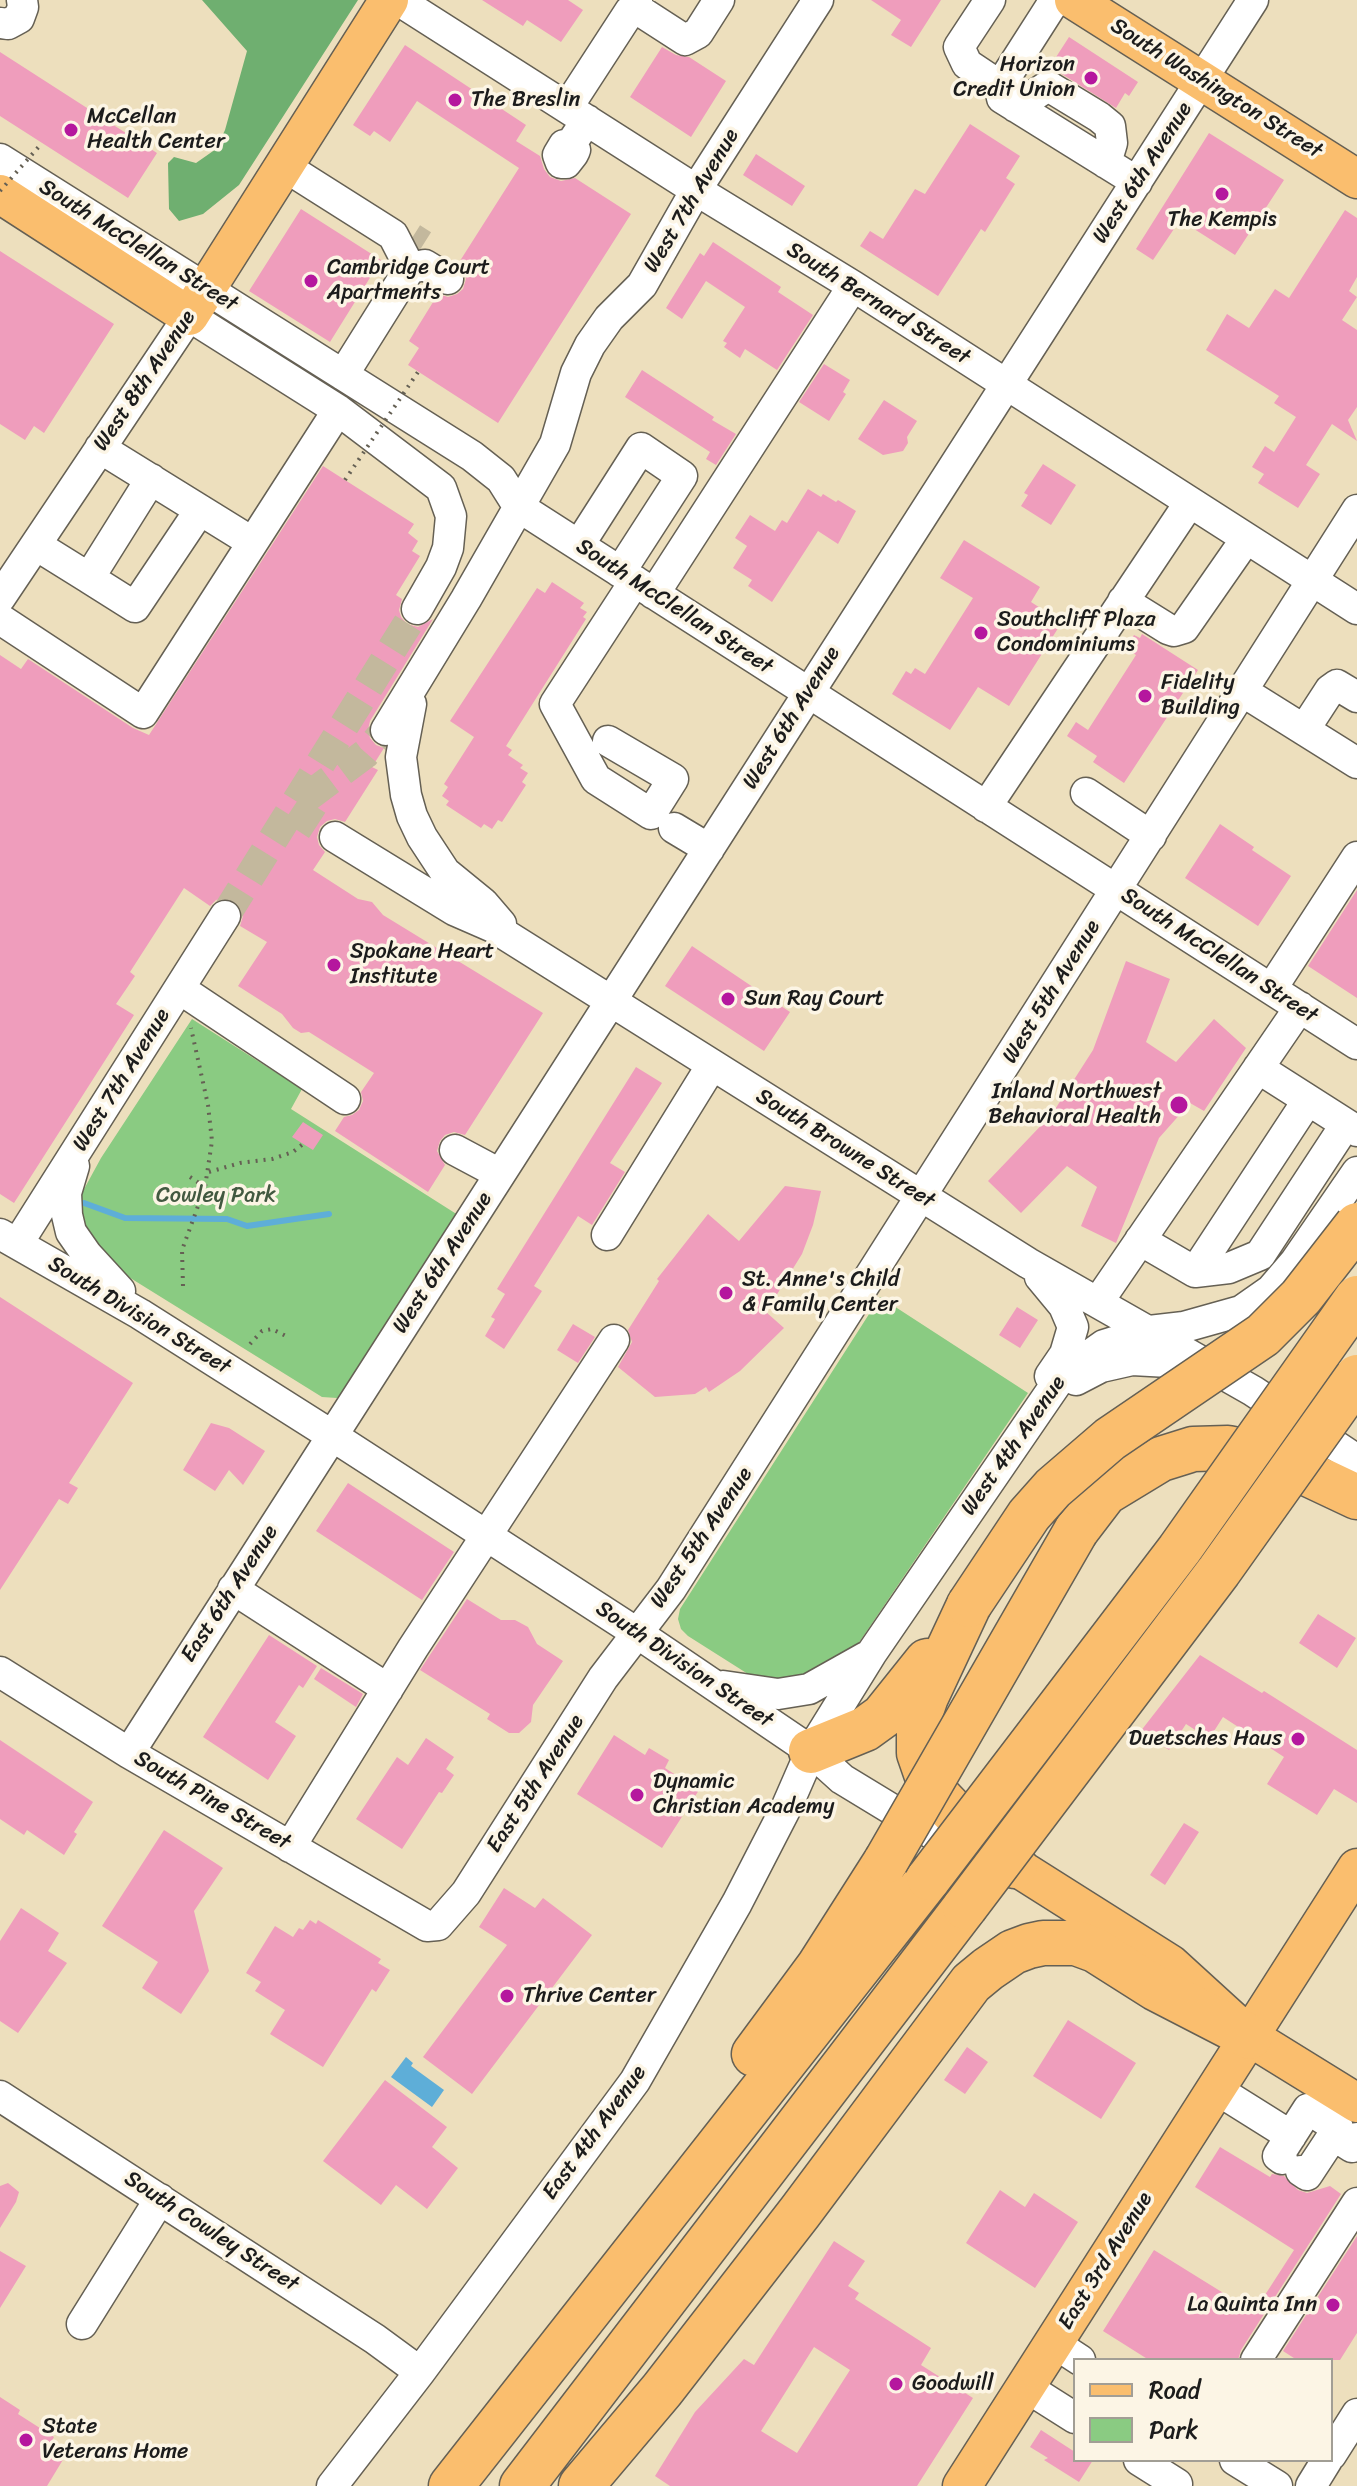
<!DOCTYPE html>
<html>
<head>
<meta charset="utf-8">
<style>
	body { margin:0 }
	#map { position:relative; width:1357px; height:2486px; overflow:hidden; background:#eddfbd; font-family:Sriracha,sans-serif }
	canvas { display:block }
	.legend { position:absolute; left:1073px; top:2358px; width:260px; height:104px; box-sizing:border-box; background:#fcf5e5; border:2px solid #a29e95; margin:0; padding:10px 14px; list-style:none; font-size:24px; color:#1c1c1c }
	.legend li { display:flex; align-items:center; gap:16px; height:40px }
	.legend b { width:40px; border:2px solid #a29e95 }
</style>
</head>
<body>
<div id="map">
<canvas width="1357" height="2486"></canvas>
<ul class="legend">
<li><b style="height:10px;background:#fabe6e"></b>Road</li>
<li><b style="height:22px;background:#8acb82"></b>Park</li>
</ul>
</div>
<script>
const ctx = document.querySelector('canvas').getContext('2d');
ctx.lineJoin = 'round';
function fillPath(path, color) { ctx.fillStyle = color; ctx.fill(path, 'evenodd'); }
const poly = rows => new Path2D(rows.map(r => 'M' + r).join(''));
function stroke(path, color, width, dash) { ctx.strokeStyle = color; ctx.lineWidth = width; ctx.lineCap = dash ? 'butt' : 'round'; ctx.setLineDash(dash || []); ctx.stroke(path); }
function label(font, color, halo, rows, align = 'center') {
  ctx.font = font + ' Sriracha,sans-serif'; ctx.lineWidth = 7; ctx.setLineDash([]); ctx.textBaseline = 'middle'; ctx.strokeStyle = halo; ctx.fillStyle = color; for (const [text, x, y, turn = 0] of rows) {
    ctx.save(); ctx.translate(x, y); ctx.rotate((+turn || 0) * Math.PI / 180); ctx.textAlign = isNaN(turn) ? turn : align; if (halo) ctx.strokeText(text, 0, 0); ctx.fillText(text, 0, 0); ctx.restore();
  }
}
fillPath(poly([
	[192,1019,302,1089,291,1109,458,1215,343,1394,337,1398,322,1397,111,1266,77,1215,83,1191,101,1158],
	[880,1297,1028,1393,854,1650,817,1677,768,1681,748,1674,688,1636,681,1629,678,1619,680,1609]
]), '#8acb82');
fillPath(poly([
	[202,0,358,0,239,185,203,214,179,221,169,209,168,163,174,157,196,163,216,149,225,130,247,51]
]), '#6faf70');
fillPath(poly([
	[406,2057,413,2063,411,2066,444,2090,432,2107,391,2077]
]), '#5eaed8');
stroke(poly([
	[84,1203,125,1218,227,1219,247,1226,329,1214]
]), '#5eaed8', 6);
fillPath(poly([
	[482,0,568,0,583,10,561,42,527,20,523,26],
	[871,0,941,0,911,47,891,35,901,20],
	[1069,37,1138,82,1129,96,1125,93,1116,108,1057,71,1049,68],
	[405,45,526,125,516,141,540,156,544,169,550,177,561,181,575,178,631,214,498,423,408,365,419,348,409,341,438,294,448,297,457,294,463,289,466,279,463,270,458,264,519,168,417,101,390,142,374,131,370,136,353,125],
	[662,47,676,55,689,57,726,81,691,137,630,97],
	[0,52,157,153,128,198,0,116],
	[970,124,1020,156,1006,178,1015,184,985,232,981,229,938,296,860,246,870,231,883,239,915,189,925,194],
	[1209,133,1284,180,1235,255,1180,220,1153,260,1136,249],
	[756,154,805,186,792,206,743,175],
	[301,209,381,260,330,342,249,291],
	[1345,210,1357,218,1357,277,1349,291,1357,297,1342,320,1357,330,1357,407,1348,420,1357,441,1332,424,1306,465,1320,474,1298,508,1258,483,1264,474,1252,467,1265,446,1274,452,1296,417,1274,403,1279,396,1206,350,1227,314,1249,328,1275,289,1289,298],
	[713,242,781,287,778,292,813,315,777,370,745,349,740,358,724,347,727,343,723,341,745,307,706,281,682,319,666,308,700,253,704,256],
	[0,251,114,324,44,433,34,426,25,440,0,424],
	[824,364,850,380,843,392,846,394,829,421,799,402],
	[642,370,714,417,712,420,736,434,716,465,706,459,710,452,625,397],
	[884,400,917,421,907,437,908,443,903,451,883,455,858,439],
	[1043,464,1076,485,1051,525,1021,506,1028,495,1024,493],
	[323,466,414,524,408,533,418,541,412,551,420,556,396,595,402,599,399,610,401,617,407,624,418,627,433,619,370,721,368,730,370,738,376,745,384,748,372,767,378,770,345,822,335,819,327,821,320,827,317,837,319,845,325,852,313,870,358,899,372,902,383,915,543,1013,465,1135,454,1132,445,1135,440,1141,437,1151,445,1165,428,1192,335,1131,344,1117,352,1115,359,1110,363,1101,361,1092,374,1073,309,1032,301,1033,293,1028,282,1014,238,986,267,942,240,926,243,916,240,907,235,901,225,898,216,900,210,906,184,888,130,972,135,976,116,1004,134,1015,14,1203,0,1194,0,655,21,669,28,659,133,728,149,735],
	[808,489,821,497,823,494,836,502,838,500,856,511,838,544,818,531,772,602,748,586,752,580,733,568,747,546,735,538,750,515,775,531,782,520,787,523],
	[964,540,1040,587,1031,602,1062,622,1009,706,978,687,950,730,892,694,906,671,911,674,915,668,925,674,973,598,940,578],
	[552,582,584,603,580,608,587,612,583,617,586,619,506,746,512,750,508,755,523,765,520,768,528,773,522,782,526,785,502,822,498,820,492,829,484,824,481,828,446,805,449,801,442,796,448,787,444,784,474,737,450,721,537,588,545,593],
	[1142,634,1198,670,1124,783,1093,762,1097,756,1067,736,1076,722,1088,730,1136,655,1125,648,1134,635,1140,638],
	[1220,824,1254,847,1252,850,1291,876,1258,926,1185,878],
	[1357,890,1357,998,1308,966],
	[692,946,790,1012,764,1051,665,986],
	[1126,961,1170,979,1146,1042,1176,1062,1214,1019,1246,1048,1204,1111,1190,1103,1159,1138,1116,1243,1081,1226,1097,1187,1067,1166,1021,1213,988,1181,1052,1114,1093,1050],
	[636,1067,662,1083,610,1163,625,1172,592,1225,578,1216,534,1286,542,1291,504,1349,485,1336,495,1319,491,1317,505,1294,497,1289],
	[303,1122,323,1135,313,1150,292,1137],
	[785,1186,821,1191,813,1225,802,1254,766,1312,784,1328,740,1371,709,1392,706,1387,695,1394,655,1397,618,1367,632,1342,628,1330,659,1281,657,1279,708,1214,739,1241],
	[0,1297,133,1383,69,1483,78,1488,68,1504,59,1499,0,1590],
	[1017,1307,1038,1320,1020,1348,999,1335],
	[573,1324,595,1337,578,1363,557,1350],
	[211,1423,229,1428,265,1451,243,1485,229,1470,215,1491,183,1470],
	[348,1483,454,1552,422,1600,316,1531],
	[467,1599,501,1620,515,1620,528,1627,537,1644,563,1661,533,1705,531,1722,519,1733,509,1733,487,1719,490,1714,420,1670],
	[1318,1614,1356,1638,1337,1668,1299,1643],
	[269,1635,317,1666,303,1688,299,1685,275,1722,296,1736,268,1780,203,1737],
	[1200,1655,1262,1693,1264,1691,1357,1750,1357,1803,1334,1789,1317,1815,1267,1784,1284,1757,1223,1717,1209,1739,1186,1724,1169,1750,1140,1732],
	[321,1668,363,1694,356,1707,314,1679],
	[614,1735,645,1755,649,1748,669,1760,665,1768,699,1790,662,1848,577,1794],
	[426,1738,454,1757,446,1769,454,1775,442,1793,439,1792,402,1849,356,1819,397,1757,408,1765],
	[0,1740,93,1802,74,1832,77,1834,64,1855,27,1830,24,1835,0,1819],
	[1184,1823,1199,1832,1165,1885,1150,1875],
	[164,1830,223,1868,194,1911,209,1971,181,2014,142,1988,158,1962,102,1926],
	[504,1888,535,1908,543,1898,592,1935,472,2094,423,2057,507,1945,479,1927],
	[21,1908,59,1933,48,1951,67,1963,18,2033,0,2021,0,1941],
	[310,1920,316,1924,318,1920,381,1959,378,1963,390,1970,376,1992,372,1989,323,2067,270,2034,285,2010,255,1991,261,1982,246,1973,275,1926,293,1937,299,1928,303,1930],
	[1068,2020,1136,2063,1101,2119,1033,2076],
	[967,2047,988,2062,965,2094,944,2080],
	[385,2080,447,2127,432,2147,458,2168,427,2209,396,2185,381,2205,323,2161],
	[1220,2147,1270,2177,1272,2174,1284,2176,1298,2190,1307,2193,1330,2186,1341,2194,1241,2350,1238,2360,1149,2360,1103,2331,1154,2250,1254,2312,1294,2250,1195,2187],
	[8,2183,19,2192,16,2202,0,2228,0,2186],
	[1000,2190,1025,2207,1034,2193,1078,2222,1035,2288,966,2243],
	[1357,2236,1357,2333,1340,2360,1297,2360,1283,2351],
	[834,2241,865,2261,848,2286,859,2293,855,2299,931,2348,921,2365,973,2398,917,2486,670,2486,655,2476,695,2412,744,2359,754,2365],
	[814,2347,850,2370,797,2453,761,2431],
	[0,2251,26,2266,0,2308],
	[0,2397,20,2410,18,2414,54,2437,48,2448,64,2458,47,2486,0,2486],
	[1041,2430,1075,2452,1075,2460,1093,2460,1079,2482,1044,2460,1048,2458,1030,2447]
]), '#ef9dbc');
stroke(poly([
	[412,238,423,245],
	[306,798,365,754,386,730],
	[292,809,335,837],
	[225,916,417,609]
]), '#c3b89d', 30, [30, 15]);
const minor = poly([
	[398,0,696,190,853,286,1357,609],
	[637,0,637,6,640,11,685,40,698,33,719,0],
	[990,0,959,47,967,64,1000,86],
	[1055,0,1000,86,1002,98,1137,182],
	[0,23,8,24,19,18,23,7,22,0],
	[1016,107,1048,86,1099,117,1110,126,1112,143,1106,163],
	[567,108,630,11,637,6],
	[571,144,575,150,573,154,566,163,561,163,558,155,564,145,571,144,587,120],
	[0,159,472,456,501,479,518,506,530,514,1357,1044],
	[284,166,393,235,410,268],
	[343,375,410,268,425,265,448,279],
	[100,448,239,534],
	[36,545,89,578,151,479],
	[579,545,641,448,682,476,620,572],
	[89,578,135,607,200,510],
	[654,594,853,286],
	[0,598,189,316,338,410,441,488,451,516,448,548,441,567,417,609],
	[1123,601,1168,629,1174,631,1184,628,1246,539],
	[0,619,143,713,338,410],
	[1242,691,1357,763],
	[411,704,401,757,406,795,412,816,422,837,445,872,483,903,501,924],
	[386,730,466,599,555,444,576,373,590,345,609,318,642,285,696,190,818,0],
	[1304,730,1330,690,1337,685,1357,697],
	[608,741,673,779,651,814,596,779,555,704,635,581],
	[1086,793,1151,836],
	[986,807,1190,502],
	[674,828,709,849],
	[335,837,454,910,493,927,1028,1263,1253,1391,1357,1460],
	[1272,988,1357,857],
	[180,989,345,1099],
	[1258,1068,1357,1131],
	[455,1150,500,1174],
	[74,1166,66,1193,67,1215,71,1232,87,1255,120,1291],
	[0,1234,140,1314,331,1435,637,1633,811,1751,842,1779,967,1855],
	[607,1235,712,1065],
	[1140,1240,1195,1272,1229,1268,1260,1255,1346,1124],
	[18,1243,225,916],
	[1195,1272,1308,1100],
	[1040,1277,1064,1306,1073,1327,1065,1354,1050,1376],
	[1098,1302,1300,1007],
	[1076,1380,1101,1367,1132,1360,1169,1362,1198,1372],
	[233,1589,388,1689],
	[0,1672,129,1753,427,1926,438,1925,466,1893,603,1678,671,1589,1357,510],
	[723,1686,778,1694,809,1689,866,1657],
	[129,1753,1253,0],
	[290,1847,413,1648,614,1340],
	[1216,2089,1291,2136],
	[0,2096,375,2339,420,2372],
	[1333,2135,1352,2147,1357,2138],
	[1282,2159,1278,2156,1308,2109,1338,2128,1307,2175,1301,2171],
	[82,2324,160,2199],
	[1054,2343,1080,2360],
	[1256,2360,1357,2203],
	[1026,2387,1075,2418],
	[1331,2455,1357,2414],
	[1139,2460,1177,2484],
	[1235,2460,1277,2486],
	[332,2486,420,2372,635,2081,737,1903,787,1806,811,1751,871,1654,1063,1374,1104,1345,1149,1331,1184,1327,1241,1311,1271,1290,1295,1262,1357,1172],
	[1311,2486,1327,2460]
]);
const major = poly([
	[1074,0,1357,179],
	[0,194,189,316,389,0],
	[1015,1866,1170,1964,1250,2037,1357,2103],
	[962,2486,1357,1868]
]);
const highway = poly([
	[1076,1531,1105,1493,1161,1459,1193,1449,1228,1448,1243,1451,1287,1464,1357,1497],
	[969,1605,926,1697,919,1717,919,1753,927,1776,939,1797,963,1822,1015,1866],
	[811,1751,865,1729,883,1716,927,1661],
	[754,2054,819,1966,886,1861],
	[451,2486,929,1878],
	[522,2486,965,1907],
	[581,2486,662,2390,800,2212,971,1983,988,1969,1013,1952,1029,1946,1043,1943,1076,1943,1095,1950,1155,1988,1250,2037]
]);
stroke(minor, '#656054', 33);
stroke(major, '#656054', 41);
stroke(highway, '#656054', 47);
stroke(poly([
	[209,1172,240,1163,272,1159,293,1152,303,1144],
	[190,1177,205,1187],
	[183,1286,182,1250,205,1187,212,1141,208,1105,191,1028],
	[250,1344,262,1331,272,1329,288,1337]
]), '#656054', 4, [2, 6]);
stroke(minor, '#fff', 30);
stroke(major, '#fabe6e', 38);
stroke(highway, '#fabe6e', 44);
const highwayBridge = poly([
	[969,1605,1029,1515,1053,1488,1110,1439,1263,1335,1301,1297,1357,1225],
	[886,1861,1076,1531],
	[929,1878,1179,1550,1357,1298],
	[965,1907,1219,1571,1357,1377]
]);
stroke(highwayBridge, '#656054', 47, []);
stroke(poly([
	[0,191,42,143],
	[345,480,418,372]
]), '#656054', 4, [2, 6]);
stroke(highwayBridge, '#fabe6e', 44);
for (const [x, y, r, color] of [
	[1091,78,8,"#b5179e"],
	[455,100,8,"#b5179e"],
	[71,130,8,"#b5179e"],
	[1222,194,8,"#b5179e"],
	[311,281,8,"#b5179e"],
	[981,633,8,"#b5179e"],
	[1145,696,8,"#b5179e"],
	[334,965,8,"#b5179e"],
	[728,999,8,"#b5179e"],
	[1179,1105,10,"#b5179e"],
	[726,1293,8,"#b5179e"],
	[1298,1739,8,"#b5179e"],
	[637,1795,8,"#b5179e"],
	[507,1996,8,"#b5179e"],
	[1333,2305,8,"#b5179e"],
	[896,2384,8,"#b5179e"],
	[26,2440,8,"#b5179e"]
]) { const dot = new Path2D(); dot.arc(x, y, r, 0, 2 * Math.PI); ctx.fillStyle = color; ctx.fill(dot); stroke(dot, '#fcf5e5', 3); }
label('22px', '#1c1c1c', '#fcf5e5', [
	["Horizon",1075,65,"right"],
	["Credit Union",1075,90,"right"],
	["The Breslin",471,100],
	["McCellan",87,117],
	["Health Center",87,142],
	["The Kempis",1222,220,"center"],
	["Cambridge Court",327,268],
	["Apartments",327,293],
	["Southcliff Plaza",997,620],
	["Condominiums",997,645],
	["Fidelity",1161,683],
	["Building",1161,708],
	["Spokane Heart",350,952],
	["Institute",350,977],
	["Sun Ray Court",744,999],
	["Inland Northwest",1161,1092,"right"],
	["Behavioral Health",1161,1117,"right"],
	["St. Anne's Child",742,1280],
	["& Family Center",742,1305],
	["Duetsches Haus",1282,1739,"right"],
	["Dynamic",653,1782],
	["Christian Academy",653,1807],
	["Thrive Center",523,1996],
	["La Quinta Inn",1317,2305,"right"],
	["Goodwill",912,2384],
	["State",42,2427],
	["Veterans Home",42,2452]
], 'left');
label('22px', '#1c1c1c', '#fcf5e5', [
	["South Washington Street",1216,89,32],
	["West 6th Avenue",1143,173,-57],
	["West 7th Avenue",692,201,-59],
	["South McClellan Street",138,246,32],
	["South Bernard Street",878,304,32],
	["West 8th Avenue",145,381,-56],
	["South McClellan Street",674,607,33],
	["West 6th Avenue",792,718,-58],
	["South McClellan Street",1219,956,33],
	["West 5th Avenue",1052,992,-58],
	["West 7th Avenue",122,1080,-58],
	["South Browne Street",845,1149,32],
	["West 6th Avenue",443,1263,-57],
	["South Division Street",139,1316,31],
	["West 4th Avenue",1014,1446,-55],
	["West 5th Avenue",702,1538,-56],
	["East 6th Avenue",230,1594,-57],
	["South Division Street",684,1665,34],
	["East 5th Avenue",536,1784,-57],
	["South Pine Street",212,1801,30],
	["East 4th Avenue",595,2133,-54],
	["South Cowley Street",211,2232,33],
	["East 3rd Avenue",1106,2261,-58]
]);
label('22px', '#425940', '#fcf5e5', [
	["Cowley Park",216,1196]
]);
</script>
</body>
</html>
